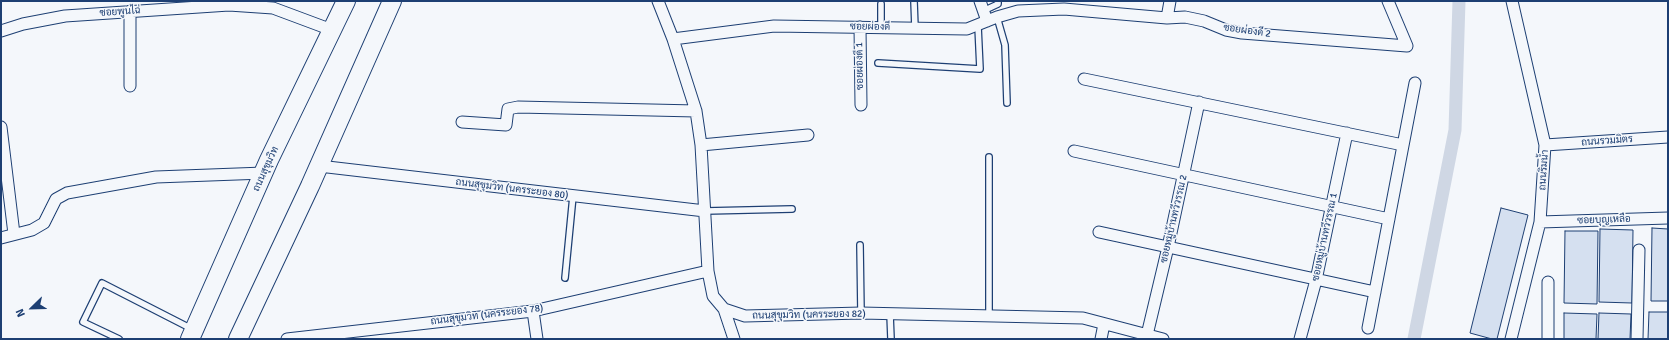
<!DOCTYPE html>
<html>
<head>
<meta charset="utf-8">
<style>
	body { margin:0 }
	#map { position:relative; width:1669px; height:340px; overflow:hidden; background:#f4f7fb; font-family:Signika,sans-serif }
	canvas { display:block }
	.frame { position:absolute; inset:0; border:2px solid #1d3f73; pointer-events:none }
	.north { position:absolute; left:12px; top:288px; width:40px; height:40px; -webkit-text-stroke:3px #f4f7fb; paint-order:stroke; rotate:247deg; font-size:11px; font-weight:700; line-height:16px; text-align:center; color:#1d3f73 }
	.north::after { content:''; display:block; margin:auto; width:14px; height:18px; background:#1d3f73; clip-path:polygon(50% 0,100% 100%,50% 72%,0 100%) }
</style>
</head>
<body>
<div id="map">
<canvas width="1669" height="340"></canvas>
<div class="frame"></div>
<div class="north">N</div>
</div>
<script>
const ctx = document.querySelector('canvas').getContext('2d');
ctx.lineJoin = 'round';
const poly = rows => new Path2D(rows.map(r => 'M' + r).join(''));
function stroke(path, color, width, dash) { ctx.strokeStyle = color; ctx.lineWidth = width; ctx.lineCap = dash ? 'butt' : 'round'; ctx.setLineDash(dash || []); ctx.stroke(path); }
function fillPath(path, color) { ctx.fillStyle = color; ctx.fill(path, 'evenodd'); }
function label(font, color, halo, rows, align = 'center') {
  ctx.font = font + ' Signika,Sarabun,sans-serif'; ctx.lineWidth = 3; ctx.setLineDash([]); ctx.textBaseline = 'middle'; ctx.strokeStyle = halo; ctx.fillStyle = color; for (const [text, x, y, turn = 0] of rows) {
    ctx.save(); ctx.translate(x, y); ctx.rotate((+turn || 0) * Math.PI / 180); ctx.textAlign = isNaN(turn) ? turn : align; if (halo) ctx.strokeText(text, 0, 0); ctx.fillText(text, 0, 0); ctx.restore();
  }
}
stroke(poly([
	[1414,339,1455,130,1459,1]
]), '#cfd7e4', 13);
const building = poly([
	[1501,208,1528,215,1497,339,1492,339,1470,333,1501,208],
	[1652,228,1668,229,1668,301,1651,301,1652,228],
	[1600,229,1633,230,1632,303,1599,302,1600,229],
	[1565,231,1598,231,1597,304,1564,303,1565,231],
	[1649,312,1668,312,1668,339,1648,339,1649,312],
	[1564,313,1597,314,1596,339,1564,339,1564,313],
	[1599,313,1631,314,1630,339,1598,339,1599,313]
]);
fillPath(building, '#d5e0f0');
stroke(building, '#1d3f73', 1);
const service = poly([
	[914,1,915,28],
	[881,4,881,28],
	[983,11,998,4,998,1],
	[997,17,1005,45,1007,103],
	[878,63,980,69,978,26],
	[989,157,989,316],
	[705,211,792,209],
	[860,245,861,313],
	[565,278,573,196],
	[890,314,891,339],
	[119,339,83,322,102,283,192,329]
]);
const minor = poly([
	[658,1,673,39,696,111,701,145,708,271,713,296,724,309,745,316,861,313,1083,318,1163,339],
	[980,1,987,21],
	[130,11,130,86],
	[1167,18,1170,1],
	[860,27,861,105],
	[1,31,23,24,65,16,229,5,273,8,332,30],
	[673,39,774,26,967,29,997,17,1018,11,1064,9,1167,18,1185,17,1204,21,1226,30,1242,33,1407,46,1388,1],
	[1084,79,1403,145],
	[462,122,506,125,508,109,518,107,696,111],
	[1,127,14,234],
	[701,145,808,135],
	[1545,145,1668,137],
	[1074,151,1389,219],
	[319,166,705,211],
	[1540,222,1668,218],
	[1099,232,1375,292],
	[1,238,32,230,44,223,56,199,67,193,156,177,264,173],
	[724,309,734,339],
	[533,311,537,339],
	[1368,328,1415,83],
	[1147,335,1168,247,1199,102],
	[287,339,533,311,708,271],
	[1101,339,1104,324],
	[1300,339,1316,280,1347,133],
	[1511,339,1540,222,1545,145,1512,1],
	[1548,339,1548,282],
	[1637,339,1639,250]
]);
const primary = poly([
	[190,339,269,160,346,1],
	[238,339,310,186,392,1]
]);
stroke(service, '#1d3f73', 8);
stroke(minor, '#1d3f73', 13);
stroke(primary, '#1d3f73', 20);
stroke(service, '#f4f7fb', 5.5);
stroke(minor, '#f4f7fb', 11);
stroke(primary, '#f4f7fb', 18);
label('10px', '#1d3f73', '#f4f7fb', [
	["ซอยพูนไฉ่",120,12,-4],
	["ซอยผ่องดี",870,27,1],
	["ซอยผ่องดี 2",1247,31,8],
	["ซอยผ่องดี 1",860,66,-91],
	["ถนนรวมมิตร",1607,141,-4],
	["ถนนสุขุมวิท",266,169,-65],
	["ถนนริมน้ำ",1544,170,-86],
	["ถนนสุขุมวิท (นครระยอง 80)",512,189,7],
	["ซอยหมู่บ้านทวีวรรณ 2",1174,219,-77],
	["ซอยบุญเหลือ",1604,220,-2],
	["ซอยหมู่บ้านทวีวรรณ 1",1325,237,-78],
	["ถนนสุขุมวิท (นครระยอง 78)",487,315,-7],
	["ถนนสุขุมวิท (นครระยอง 82)",809,315,-1]
]);
</script>
</body>
</html>
